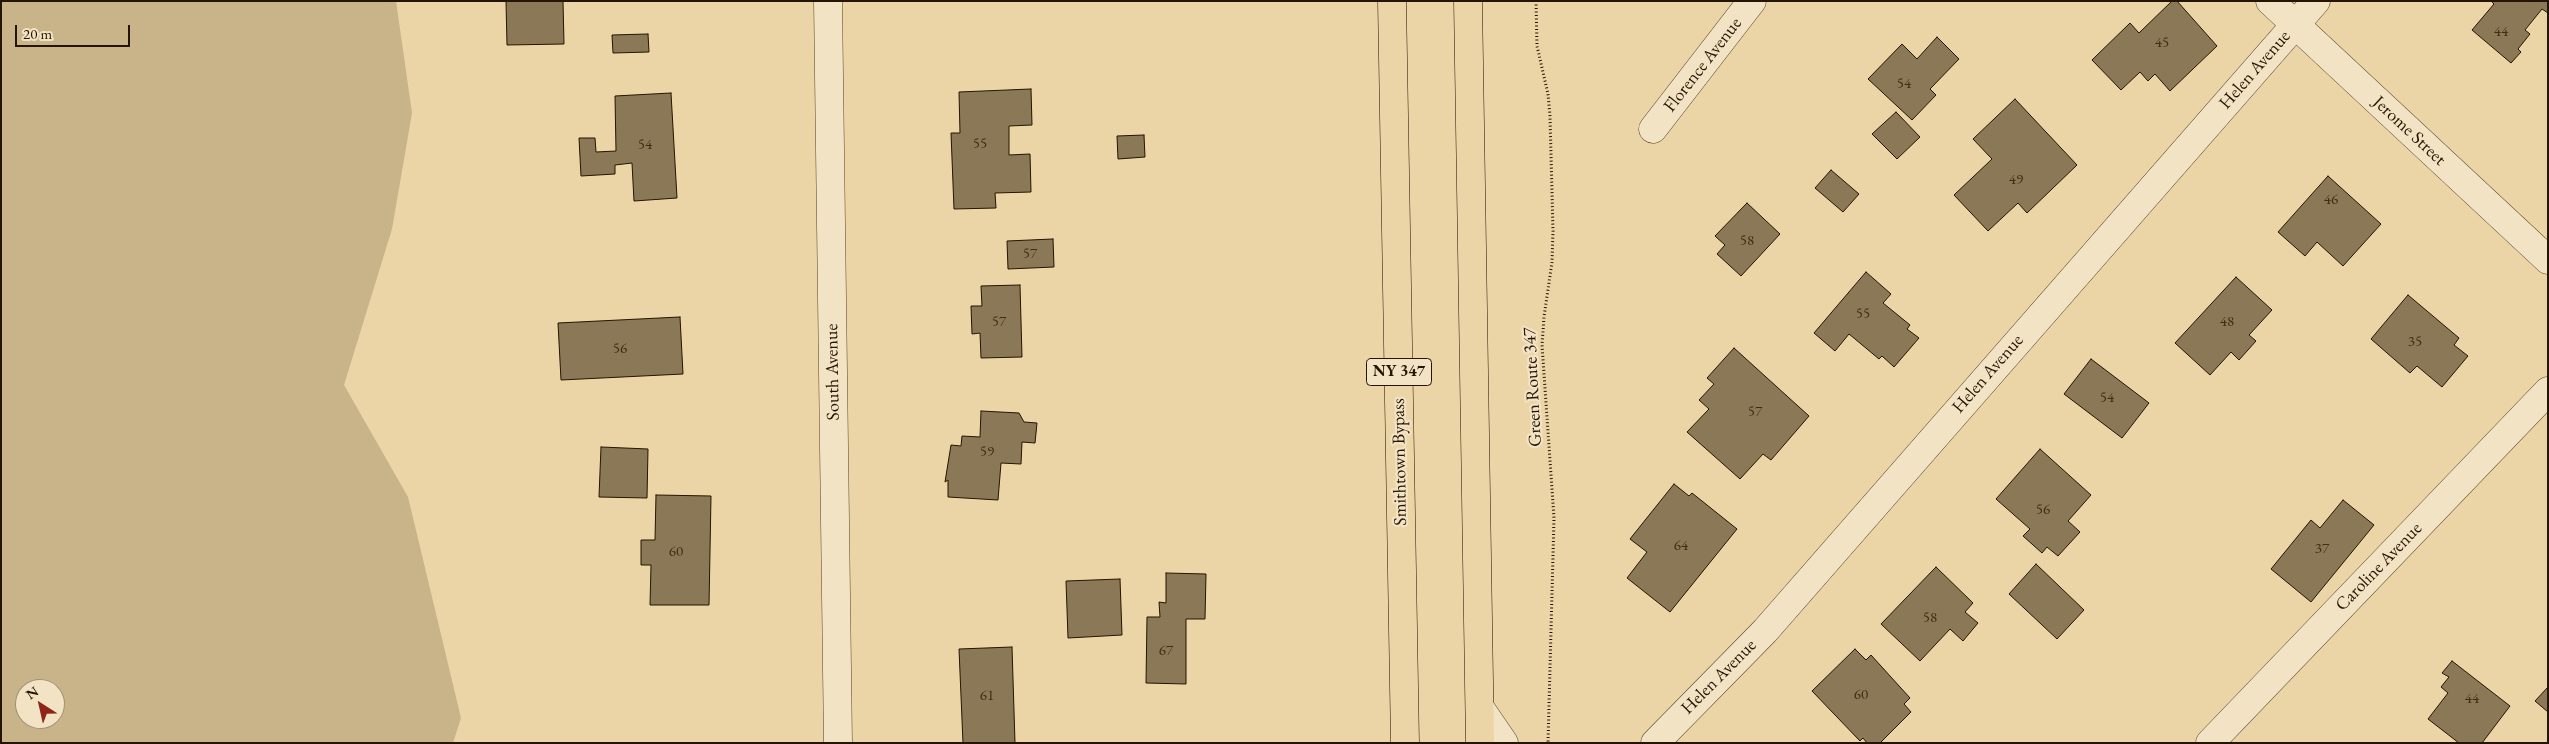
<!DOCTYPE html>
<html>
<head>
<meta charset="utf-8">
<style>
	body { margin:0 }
	#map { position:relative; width:2549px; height:744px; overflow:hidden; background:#ebd4a5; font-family:"EB Garamond",serif }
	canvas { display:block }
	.frame { position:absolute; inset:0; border:2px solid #241400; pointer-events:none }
	.north { position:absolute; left:15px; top:679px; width:50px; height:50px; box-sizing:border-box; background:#f2e3c4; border:1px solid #a09076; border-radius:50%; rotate:325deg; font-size:14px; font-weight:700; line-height:20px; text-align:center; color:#241400 }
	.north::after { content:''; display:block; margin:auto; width:18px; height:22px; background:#8f2418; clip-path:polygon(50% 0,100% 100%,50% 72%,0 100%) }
	.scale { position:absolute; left:15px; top:25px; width:115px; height:22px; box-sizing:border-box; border:2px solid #241400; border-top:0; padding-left:6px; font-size:15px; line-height:18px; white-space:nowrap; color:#241400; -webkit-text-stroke:4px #f2e3c4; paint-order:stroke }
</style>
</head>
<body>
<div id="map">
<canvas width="2549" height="744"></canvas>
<div class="frame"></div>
<div class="north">N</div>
<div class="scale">20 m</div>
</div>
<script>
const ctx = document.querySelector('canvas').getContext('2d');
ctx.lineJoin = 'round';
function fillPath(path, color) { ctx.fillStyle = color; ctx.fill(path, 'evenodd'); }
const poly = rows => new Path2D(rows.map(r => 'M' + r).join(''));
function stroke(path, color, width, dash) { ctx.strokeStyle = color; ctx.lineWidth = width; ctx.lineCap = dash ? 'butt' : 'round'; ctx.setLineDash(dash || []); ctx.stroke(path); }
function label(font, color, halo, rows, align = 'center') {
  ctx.font = font + ' "EB Garamond",serif'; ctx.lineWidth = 4.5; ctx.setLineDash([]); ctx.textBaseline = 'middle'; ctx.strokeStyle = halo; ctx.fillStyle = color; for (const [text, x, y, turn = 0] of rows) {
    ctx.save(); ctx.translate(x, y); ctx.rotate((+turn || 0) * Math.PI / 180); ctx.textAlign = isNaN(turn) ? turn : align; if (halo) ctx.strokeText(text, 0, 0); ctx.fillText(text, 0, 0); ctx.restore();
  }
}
fillPath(poly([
	[1,1,396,1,412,113,392,229,344,385,408,497,461,718,453,743,1,743],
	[25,689,55,689,55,719,25,719]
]), '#c9b389');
const building = poly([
	[506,1,563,1,564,44,507,45,506,1],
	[2172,1,2177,1,2217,46,2170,91,2155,74,2148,81,2140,72,2121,90,2092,60,2130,23,2139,33,2172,1],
	[2491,1,2548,1,2548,13,2542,9,2525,30,2530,34,2518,49,2521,52,2511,63,2472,30,2494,4,2491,1],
	[648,34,649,52,613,53,612,35,648,34],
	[1937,37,1959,59,1930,89,1936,95,1912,120,1868,79,1902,44,1917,59,1937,37],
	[1031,89,1032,125,1009,126,1009,155,1030,154,1031,192,995,193,996,208,954,209,951,133,960,133,959,92,1031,89],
	[671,93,677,198,634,201,632,163,615,165,615,174,581,176,579,138,595,138,596,152,616,151,615,96,671,93],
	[2015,99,2077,165,2027,213,2018,203,1988,231,1954,195,1992,159,1973,139,2015,99],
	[1896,112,1920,137,1897,159,1872,134,1896,112],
	[1144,135,1145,157,1118,159,1117,136,1144,135],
	[1831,170,1859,194,1843,212,1815,188,1831,170],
	[2328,176,2381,224,2343,266,2317,242,2305,256,2278,232,2328,176],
	[1747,203,1780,234,1741,276,1717,254,1725,245,1715,236,1747,203],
	[1053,239,1054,267,1008,269,1007,241,1053,239],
	[1866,272,1891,294,1883,303,1910,325,1907,329,1919,338,1894,367,1882,356,1879,359,1849,334,1835,351,1814,333,1866,272],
	[2236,277,2272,310,2249,335,2256,341,2239,360,2231,352,2210,375,2175,343,2236,277],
	[1020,285,1022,357,981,358,980,333,972,334,971,306,982,306,981,286,1020,285],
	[2408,295,2459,338,2454,345,2468,356,2442,387,2417,366,2410,373,2371,339,2408,295],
	[680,317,683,374,561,380,558,323,680,317],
	[1734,348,1809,416,1771,460,1763,454,1740,479,1687,432,1709,409,1699,400,1714,384,1707,378,1734,348],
	[2091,359,2149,403,2122,438,2064,394,2091,359],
	[981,411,1019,413,1024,422,1037,423,1035,443,1022,442,1021,464,1001,463,998,500,948,497,948,480,945,482,951,445,961,446,962,436,980,437,981,411],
	[601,447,648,449,647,498,599,497,601,447],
	[2040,449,2091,495,2068,521,2080,532,2058,556,2047,547,2042,553,2023,536,2030,529,1996,499,2040,449],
	[1674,484,1689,496,1692,493,1737,529,1670,612,1627,578,1647,552,1630,539,1674,484],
	[656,495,711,496,709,605,650,605,651,565,641,565,641,540,655,540,656,495],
	[2343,500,2374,525,2311,602,2271,569,2311,520,2320,528,2343,500],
	[2036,564,2084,610,2057,639,2009,594,2036,564],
	[1936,567,1973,603,1965,612,1978,623,1963,641,1950,629,1920,661,1881,624,1936,567],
	[1166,573,1206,574,1205,619,1186,619,1186,684,1146,683,1147,617,1160,617,1159,602,1166,603,1166,573],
	[1120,579,1122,635,1068,638,1066,581,1120,579],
	[1012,647,1015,743,963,743,959,649,1012,647],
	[1855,649,1866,660,1871,655,1910,698,1904,704,1911,712,1880,743,1867,743,1863,738,1860,741,1812,691,1855,649],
	[2452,661,2510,706,2482,743,2459,743,2428,719,2448,693,2441,687,2449,677,2442,673,2452,661],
	[2548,687,2548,712,2535,701,2548,687]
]);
fillPath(building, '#8b7856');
stroke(building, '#241400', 1);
const street = poly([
	[828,1,838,743],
	[2270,1,2548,260],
	[1653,129,1752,1],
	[1480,708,1504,743],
	[1655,743,1765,631,2316,1],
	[2210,743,2548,391]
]);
const highway = poly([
	[1392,1,1405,743],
	[1468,1,1480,743]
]);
stroke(street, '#564429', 29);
stroke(highway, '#241400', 29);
stroke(poly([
	[1536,1,1537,46,1548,94,1550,116,1553,231,1552,262,1544,317,1542,345,1554,518,1548,743]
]), '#241400', 3, [1, 2.5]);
stroke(street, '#f2e3c4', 28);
stroke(highway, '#ebd4a5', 28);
label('15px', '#3e2d16', null, [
	["44",2501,32],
	["45",2162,43],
	["54",1904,84],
	["55",980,144],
	["54",645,145],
	["49",2016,180],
	["46",2331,200],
	["58",1747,241],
	["57",1030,254],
	["55",1863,314],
	["57",999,322],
	["48",2227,322],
	["35",2415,342],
	["56",620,349],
	["54",2107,398],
	["57",1755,412],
	["59",987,452],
	["56",2043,510],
	["64",1681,546],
	["37",2322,549],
	["60",676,552],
	["58",1930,618],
	["67",1166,651],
	["60",1861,695],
	["61",987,696],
	["44",2472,699]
]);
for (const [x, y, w] of [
	[1399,372,65]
]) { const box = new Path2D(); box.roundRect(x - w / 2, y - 13.5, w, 27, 4); ctx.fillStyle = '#f2e3c4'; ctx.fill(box); stroke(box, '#241400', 1); }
label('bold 16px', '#241400', null, [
	["NY 347",1399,372]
]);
label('18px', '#241400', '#f2e3c4', [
	["Florence Avenue",1703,65,-52],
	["Helen Avenue",2255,70,-49],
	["Jerome Street",2409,131,43],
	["South Avenue",833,372,-91],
	["Helen Avenue",1988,374,-49],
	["Green Route 347",1533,387,-93],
	["Smithtown Bypass",1400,462,-91],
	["Caroline Avenue",2379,567,-46],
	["Helen Avenue",1719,677,-45]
]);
</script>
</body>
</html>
